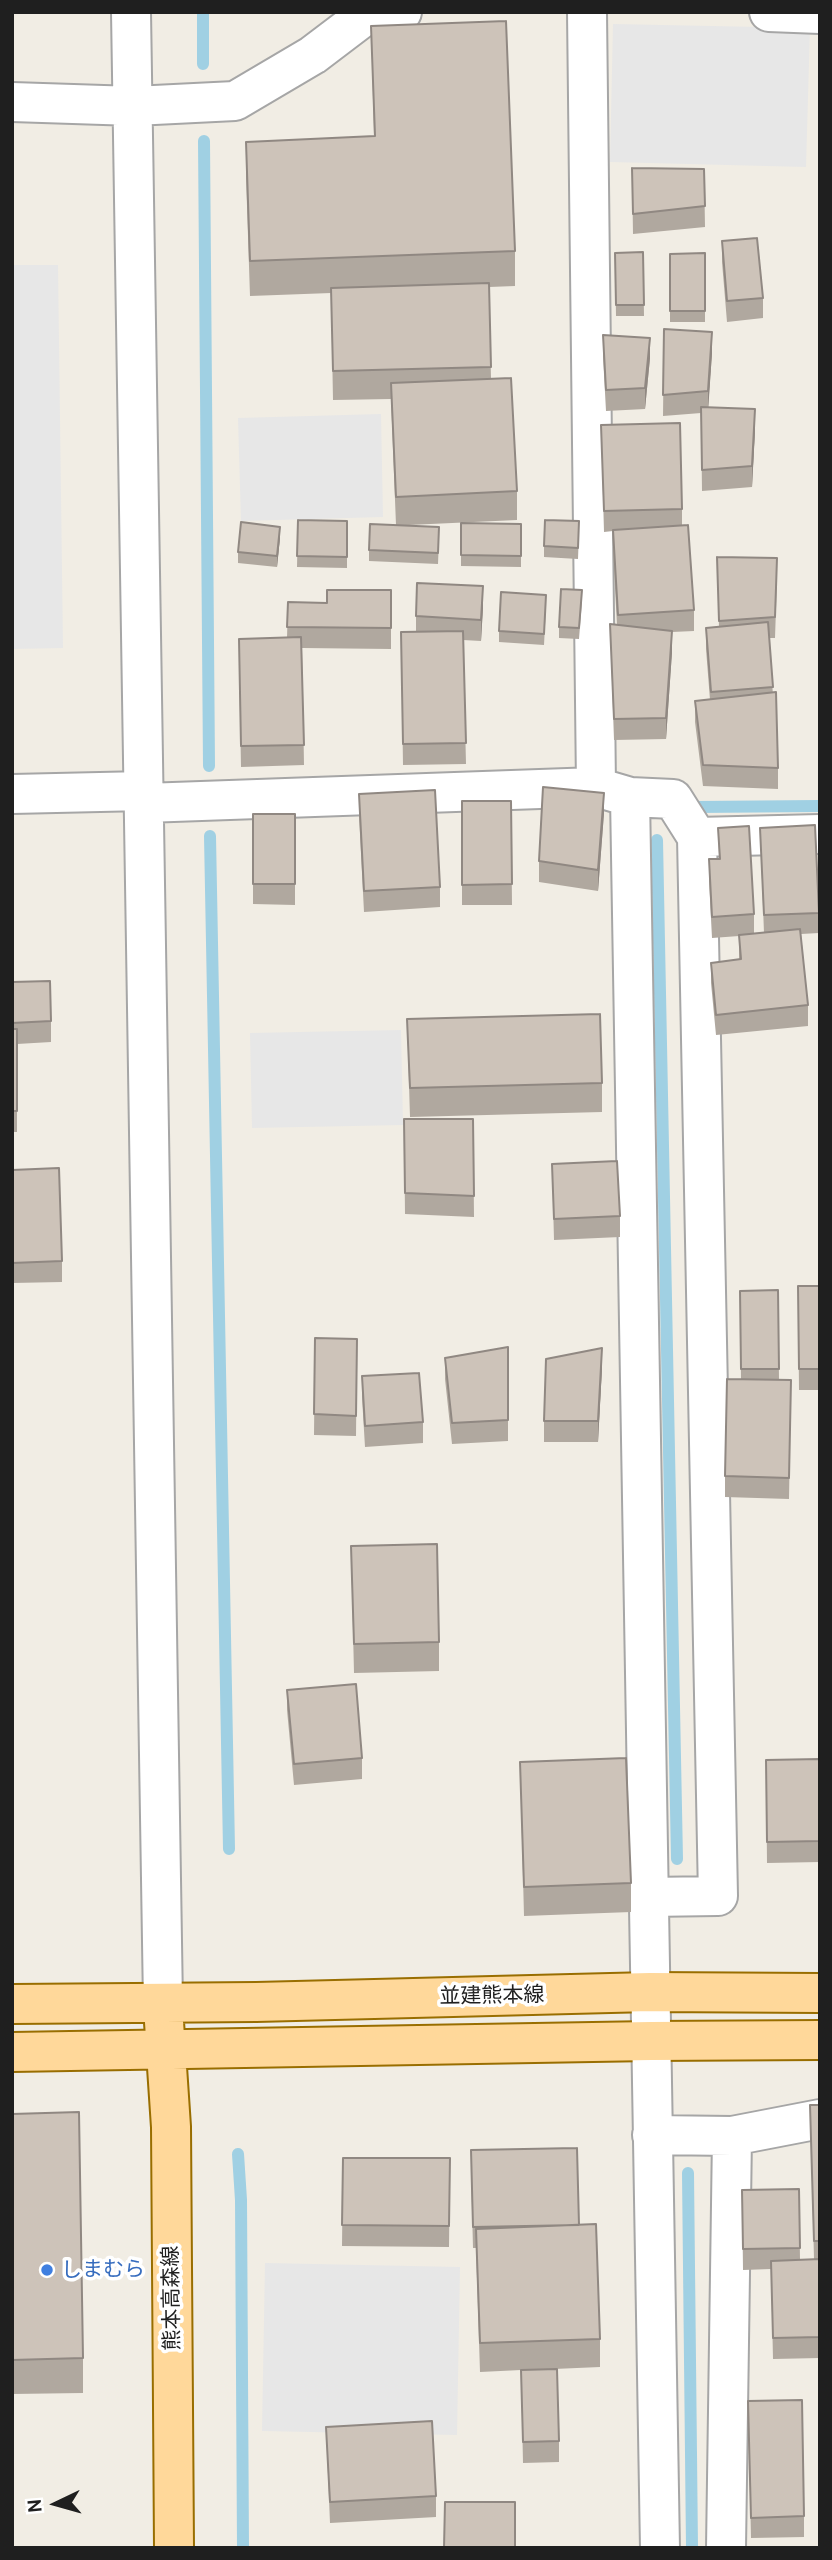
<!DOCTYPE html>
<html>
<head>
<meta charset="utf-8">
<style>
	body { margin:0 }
	#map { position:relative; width:832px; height:2560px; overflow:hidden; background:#f1ede4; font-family:Cabin,sans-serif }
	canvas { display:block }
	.frame { position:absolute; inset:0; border:14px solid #1f1f1f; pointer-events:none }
	.north { position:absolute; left:21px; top:2469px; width:70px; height:70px; -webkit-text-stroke:5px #fff; paint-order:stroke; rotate:265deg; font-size:19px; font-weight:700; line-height:28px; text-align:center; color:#1f1f1f }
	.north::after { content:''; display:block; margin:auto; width:24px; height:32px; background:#1f1f1f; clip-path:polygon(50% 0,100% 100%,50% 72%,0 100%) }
</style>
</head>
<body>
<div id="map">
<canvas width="832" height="2560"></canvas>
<div class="frame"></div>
<div class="north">N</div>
</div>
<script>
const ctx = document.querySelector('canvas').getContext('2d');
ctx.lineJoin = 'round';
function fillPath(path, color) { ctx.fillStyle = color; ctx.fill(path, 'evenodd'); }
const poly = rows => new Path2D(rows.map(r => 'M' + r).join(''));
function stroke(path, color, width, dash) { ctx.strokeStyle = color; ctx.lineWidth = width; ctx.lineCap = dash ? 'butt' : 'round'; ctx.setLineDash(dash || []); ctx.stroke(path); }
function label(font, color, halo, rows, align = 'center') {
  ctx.font = font + ' Cabin,"Noto Sans JP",sans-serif'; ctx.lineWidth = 7; ctx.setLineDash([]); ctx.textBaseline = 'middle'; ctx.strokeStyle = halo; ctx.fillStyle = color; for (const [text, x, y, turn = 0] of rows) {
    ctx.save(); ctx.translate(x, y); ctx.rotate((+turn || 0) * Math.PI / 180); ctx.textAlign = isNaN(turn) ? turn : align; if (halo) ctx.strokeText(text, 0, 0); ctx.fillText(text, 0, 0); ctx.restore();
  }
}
fillPath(poly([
	[613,24,810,28,806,167,610,162],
	[12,265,58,265,63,648,12,649],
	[381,414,383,517,241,521,238,418],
	[401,1030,403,1125,252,1128,250,1033],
	[265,2263,460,2267,457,2435,262,2431]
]), '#e7e7e7');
stroke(poly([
	[203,12,203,64],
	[204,141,209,766],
	[695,807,820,806],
	[210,836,229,1849],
	[657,840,677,1859],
	[238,2154,241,2200,243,2548],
	[688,2173,692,2548]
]), '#a0d0e3', 12);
const minor = poly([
	[131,12,163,2002],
	[587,12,596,787],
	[769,12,820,14],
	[12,102,134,106,235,101,313,55,367,14,402,12],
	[12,794,144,791],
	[630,797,673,799,697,837],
	[145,803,596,787,630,797,660,2548],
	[648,1897,718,1896,697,837,820,834],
	[652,2135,732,2136,820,2119],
	[726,2548,732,2136]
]);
const major = poly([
	[12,2004,256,2002,650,1992,820,1993],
	[164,2022,171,2127,174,2548],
	[12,2052,651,2041,820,2040]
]);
stroke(minor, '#a6a6a6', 42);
stroke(major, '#996e00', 42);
stroke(minor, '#fff', 38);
stroke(major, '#ffd89a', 38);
fillPath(poly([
	[371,26,515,251,515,286,489,287,491,379,517,491,517,520,409,525,439,538,438,564,369,561,369,550,396,525,391,399,333,400,331,293,250,296,246,176,246,142,374,136],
	[632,168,704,169,705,227,633,234],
	[722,241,763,298,763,318,727,322,722,262],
	[643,252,644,316,616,316,615,253],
	[705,253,705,322,670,322,670,254],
	[664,329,712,353,708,408,755,430,752,487,702,491,701,413,663,416],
	[603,335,650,358,645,409,606,411,603,356],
	[601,425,682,509,682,525,694,610,694,631,672,632,672,652,666,739,614,740,610,624,617,625,613,551,613,531,604,532],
	[298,520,347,521,347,568,297,567],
	[461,523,521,524,521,567,461,566],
	[579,532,578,559,544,557,544,546],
	[280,538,277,567,238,563,238,552],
	[717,557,777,579,775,638,769,638,778,768,778,789,703,786,695,722,695,701,710,700,706,649,706,628,719,627],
	[391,590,391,649,302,648,304,765,241,767,239,659,287,638,288,602,327,603],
	[582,601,579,639,559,638,559,627],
	[546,606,544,645,499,642,499,631],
	[483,607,481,641,463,640,466,764,403,765,401,632,416,632,416,616],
	[359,794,440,887,440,907,364,912,359,815],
	[462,801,511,801,512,905,462,905],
	[604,813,598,891,539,882,539,861],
	[253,814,295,814,295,905,253,904],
	[718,828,754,914,754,934,764,933,760,828,819,913,819,933,801,934,808,1005,808,1026,716,1035,711,983,711,963,739,959,739,936,712,938,709,880,709,859,719,859],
	[12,982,51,1021,51,1042,17,1044,17,1132,12,1132],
	[407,1019,602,1083,602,1112,410,1117],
	[404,1119,473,1119,474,1217,405,1214],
	[552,1164,620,1216,620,1237,554,1240],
	[12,1170,62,1261,62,1282,12,1283],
	[798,1286,820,1286,820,1390,799,1390],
	[778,1290,779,1380,791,1380,789,1499,725,1497,725,1476,741,1380,740,1291],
	[315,1338,357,1339,356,1436,314,1435],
	[508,1347,508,1441,452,1444,445,1379,445,1358],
	[602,1368,598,1442,544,1442,544,1421],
	[362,1376,423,1422,423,1443,365,1447,362,1397],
	[351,1546,439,1642,439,1671,354,1673],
	[287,1690,362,1758,362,1779,294,1785,287,1710],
	[820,1759,820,1862,767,1863,766,1760],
	[520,1762,631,1883,631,1912,524,1916],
	[810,2105,820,2105,820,2358,773,2359,771,2269,743,2270,742,2190,799,2189,800,2260,814,2259],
	[12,2114,83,2358,83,2393,12,2394],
	[343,2158,450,2158,449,2247,342,2246],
	[471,2171,579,2225,600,2339,600,2367,554,2369,559,2441,559,2462,523,2463,521,2370,480,2372,476,2248,473,2248],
	[748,2401,804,2516,804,2537,751,2538],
	[326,2427,436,2496,436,2517,330,2523]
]), '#b0a89f');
fillPath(poly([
	[712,332,712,353,708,412,708,391],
	[650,338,650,358,645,409,645,388],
	[755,409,755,430,752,487,752,466],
	[280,527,280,538,277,567,277,556],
	[483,586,483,607,481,641,481,620],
	[672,631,672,652,666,739,666,718],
	[604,793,604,813,598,891,598,870],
	[602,1348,602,1368,598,1442,598,1421]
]), '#908882');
const building = poly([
	[506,21,515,251,250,261,246,142,375,136,371,26,506,21],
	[632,168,704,169,705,206,633,214,632,168],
	[757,238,763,298,727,301,722,241,757,238],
	[643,252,644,305,616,305,615,253,643,252],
	[705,253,705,311,670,311,670,254,705,253],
	[489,283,491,367,333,371,331,288,489,283],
	[664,329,712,332,708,391,663,395,664,329],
	[603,335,650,338,645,388,606,390,603,335],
	[511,378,517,491,396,497,391,383,511,378],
	[701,407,755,409,752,466,702,470,701,407],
	[680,423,682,509,604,511,601,425,680,423],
	[298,520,347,521,347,557,297,556,298,520],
	[545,520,579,521,578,548,544,546,545,520],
	[241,522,280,527,277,556,238,552,241,522],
	[461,523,521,524,521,556,461,555,461,523],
	[370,524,439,527,438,553,369,550,370,524],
	[688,525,694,610,618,615,613,530,688,525],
	[717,557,777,558,775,617,719,621,717,557],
	[417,583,483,586,481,620,416,616,417,583],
	[561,589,582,590,579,628,559,627,561,589],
	[327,590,391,590,391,628,287,627,288,602,327,603,327,590],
	[501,592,546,595,544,634,499,631,501,592],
	[768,622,773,687,711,692,706,628,768,622],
	[610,624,672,631,666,718,614,719,610,624],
	[463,631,466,743,403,744,401,632,463,631],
	[301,637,304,745,241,746,239,639,301,637],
	[776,692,778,768,703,765,695,701,776,692],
	[543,787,604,793,598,870,539,861,543,787],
	[435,790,440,887,364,891,359,794,435,790],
	[462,801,511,801,512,884,462,885,462,801],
	[253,814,295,814,295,884,253,884,253,814],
	[815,825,819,913,764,915,760,828,815,825],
	[749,826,754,914,712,917,709,859,720,859,718,828,749,826],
	[800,929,808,1005,716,1015,711,963,741,959,739,935,800,929],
	[50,981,51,1021,12,1023,12,982,50,981],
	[600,1014,602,1083,410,1088,407,1019,600,1014],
	[12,1029,17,1029,17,1111,12,1111,12,1029],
	[404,1119,473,1119,474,1196,405,1193,404,1119],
	[617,1161,620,1216,554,1219,552,1164,617,1161],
	[59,1168,62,1261,12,1263,12,1170,59,1168],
	[798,1286,820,1286,820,1369,799,1369,798,1286],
	[778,1290,779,1369,741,1369,740,1291,778,1290],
	[315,1338,357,1339,356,1416,314,1414,315,1338],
	[508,1347,508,1420,452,1423,445,1358,508,1347],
	[602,1348,598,1421,544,1421,546,1359,602,1348],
	[419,1373,423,1422,365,1426,362,1376,419,1373],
	[727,1379,791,1380,789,1478,725,1476,727,1379],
	[437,1544,439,1642,354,1644,351,1546,437,1544],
	[356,1684,362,1758,294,1764,287,1690,356,1684],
	[626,1758,631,1883,524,1887,520,1762,626,1758],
	[820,1759,820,1841,767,1842,766,1760,820,1759],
	[810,2105,820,2105,820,2241,814,2241,810,2105],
	[79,2112,83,2358,12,2360,12,2114,79,2112],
	[577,2148,579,2225,473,2227,471,2150,577,2148],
	[343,2158,450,2158,449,2226,342,2225,343,2158],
	[799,2189,800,2248,743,2249,742,2190,799,2189],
	[596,2224,600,2339,480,2343,476,2229,596,2224],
	[820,2259,820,2337,773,2338,771,2261,820,2259],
	[557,2369,559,2441,523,2442,521,2370,557,2369],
	[802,2400,804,2516,751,2518,748,2401,802,2400],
	[432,2421,436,2496,330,2502,326,2427,432,2421],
	[445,2502,515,2502,515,2548,444,2548,445,2502]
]);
fillPath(building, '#cdc3b9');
stroke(building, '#908882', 2);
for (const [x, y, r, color] of [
	[47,2270,7,"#3f7fe0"]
]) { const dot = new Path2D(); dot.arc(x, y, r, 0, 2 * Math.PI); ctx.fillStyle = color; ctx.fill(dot); stroke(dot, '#fff', 2.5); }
label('21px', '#1f1f1f', '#fff', [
	["並建熊本線",492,1996,-1],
	["熊本高森線",172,2298,-91]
]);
label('21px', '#366cbe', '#fff', [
	["しまむら",61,2270]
], 'left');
</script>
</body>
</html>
